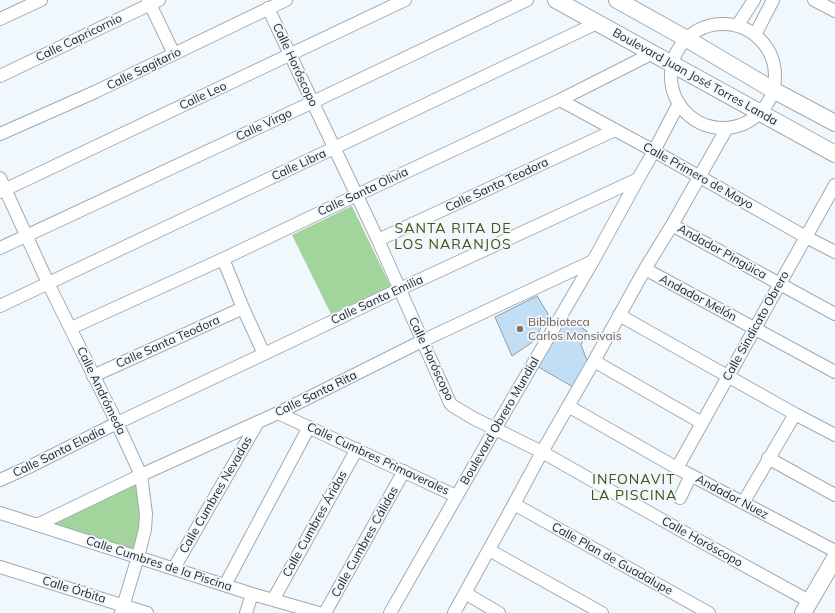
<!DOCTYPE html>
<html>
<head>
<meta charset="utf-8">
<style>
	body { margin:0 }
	canvas { display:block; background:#f0f8fe }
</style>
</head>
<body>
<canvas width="835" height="613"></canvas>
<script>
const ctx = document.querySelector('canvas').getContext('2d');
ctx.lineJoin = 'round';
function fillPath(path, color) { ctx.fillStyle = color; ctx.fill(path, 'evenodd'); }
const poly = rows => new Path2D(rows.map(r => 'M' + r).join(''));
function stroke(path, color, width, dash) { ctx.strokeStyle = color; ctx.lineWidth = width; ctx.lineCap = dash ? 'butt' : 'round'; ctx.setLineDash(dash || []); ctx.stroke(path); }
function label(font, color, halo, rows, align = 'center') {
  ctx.font = font + ' Mulish,sans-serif'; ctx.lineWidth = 3.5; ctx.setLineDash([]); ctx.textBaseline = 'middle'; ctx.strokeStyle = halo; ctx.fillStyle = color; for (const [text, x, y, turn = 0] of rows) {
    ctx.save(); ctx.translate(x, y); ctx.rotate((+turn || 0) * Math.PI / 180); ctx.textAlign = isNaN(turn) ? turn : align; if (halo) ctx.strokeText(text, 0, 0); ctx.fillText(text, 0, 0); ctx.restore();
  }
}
fillPath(poly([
	[352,206,391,287,331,314,292,235],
	[138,479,144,509,135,551,46,524]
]), '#a3d49b');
const building = poly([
	[537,296,548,314,534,341,512,356,495,317,537,296],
	[565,317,587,331,581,345,588,363,573,387,535,365,565,317]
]);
fillPath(building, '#c2def5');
stroke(building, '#919aa2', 1);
const minor = poly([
	[148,0,174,54],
	[814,0,835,11],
	[268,8,378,240,439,378,450,403,453,406,473,418,542,452,680,530,809,601],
	[0,19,41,0],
	'671 76a52 52 0 1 1 104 0a52 52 0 1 1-104 0Z',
	[737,26,754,0],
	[755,35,773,0],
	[0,76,159,0],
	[560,100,654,151,806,237,835,252],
	[0,134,95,92,286,0],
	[0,178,48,283,117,423,141,475,146,514,145,529,138,557,121,613],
	[0,192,405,0],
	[672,225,835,314],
	[378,240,615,130],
	[0,248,313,102,527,0],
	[223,259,243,308,264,354],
	[645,269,835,372],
	[0,306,334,148,597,23],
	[619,315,795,414,835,435],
	[71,328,223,259,357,195,560,100,653,53],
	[594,361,702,423],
	[93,376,243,308],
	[568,406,677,468,835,551],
	[278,413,456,496],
	[768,458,835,495],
	[677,468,835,185],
	[0,480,31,466,117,423,264,354,400,289,638,179],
	[680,498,691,475],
	[743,503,795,414],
	[514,504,709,613],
	[0,513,252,594,319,613],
	[37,525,141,475,278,413,422,341,593,261],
	[489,550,602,613],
	[0,567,147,613],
	[174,568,258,422],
	[225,585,309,427],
	[465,593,499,613],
	[273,600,357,449],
	[246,613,252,594],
	[325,613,404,471],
	[390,613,495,429,593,261,638,179,654,151,679,103],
	[454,613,514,504,542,452,594,361,645,269,672,225,727,128]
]);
const major = poly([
	[556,0,835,154],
	[617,0,687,39,773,90,835,123],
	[803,613,835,558]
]);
stroke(minor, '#a1aab2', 14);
stroke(major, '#a1aab2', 18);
stroke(minor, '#fff', 12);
stroke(major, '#fff', 16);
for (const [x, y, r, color] of [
	[520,329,4,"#8d6e63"]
]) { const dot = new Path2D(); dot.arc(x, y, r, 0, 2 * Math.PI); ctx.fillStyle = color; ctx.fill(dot); stroke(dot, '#f0f8fe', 1.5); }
label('12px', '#25292c', '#f0f8fe', [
	["Calle Capricornio",79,38,-26],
	["Calle Horóscopo",295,65,65],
	["Calle Sagitario",144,69,-26],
	["Boulevard Juan José Torres Landa",695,77,29],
	["Calle Leo",203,96,-25],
	["Calle Virgo",264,125,-25],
	["Calle Libra",299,165,-25],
	["Calle Primero de Mayo",698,176,29],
	["Calle Santa Teodora",497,185,-25],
	["Calle Santa Olivia",363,192,-25],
	["Andador Pingüica",722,252,29],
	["Andador Melón",698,298,28],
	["Calle Santa Emilia",377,300,-25],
	["Calle Sindicato Obrero",756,326,-61],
	["Calle Santa Teodora",168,342,-24],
	["Calle Horóscopo",431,359,65],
	["Calle Andrómeda",101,391,64],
	["Calle Santa Rita",316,394,-26],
	["Boulevard Obrero Mundial",500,421,-60],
	["Calle Santa Elodia",59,452,-26],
	["Calle Cumbres Primaverales",378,459,25],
	["Calle Cumbres Nevadas",216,495,-60],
	["Andador Nuez",732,497,28],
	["Calle Cumbres Áridas",315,524,-61],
	["Calle Cumbres Cálidas",365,542,-61],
	["Calle Horóscopo",702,542,29],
	["Calle Plan de Guadalupe",612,559,29],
	["Calle Cumbres de la Piscina",159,564,18],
	["Calle Órbita",74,590,17]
]);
label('12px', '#785e54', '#f0f8fe', [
	["Biblbioteca",528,322],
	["Carlos Monsivais",528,336]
], 'left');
ctx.letterSpacing = '1px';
label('14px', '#4c5015', '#f0f8fe', [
	["SANTA RITA DE",453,229],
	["LOS NARANJOS",453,245],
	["INFONAVIT",634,480],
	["LA PISCINA",634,496]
]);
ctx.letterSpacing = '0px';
</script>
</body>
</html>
